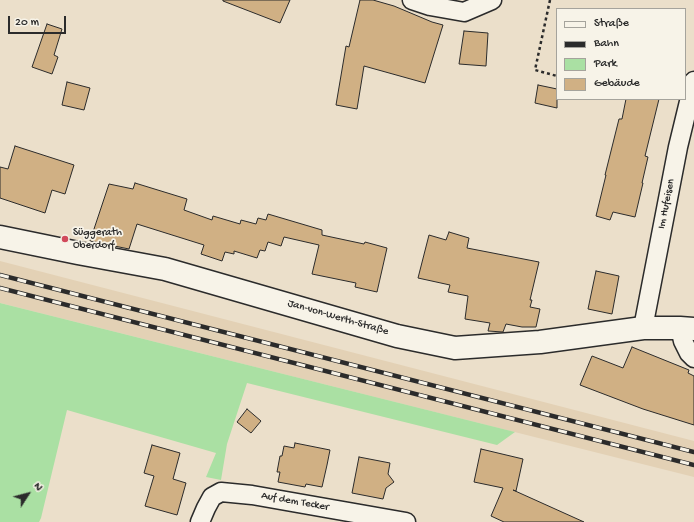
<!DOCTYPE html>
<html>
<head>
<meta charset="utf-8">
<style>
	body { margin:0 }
	#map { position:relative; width:694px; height:522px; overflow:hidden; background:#ebdfca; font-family:"Gochi Hand",sans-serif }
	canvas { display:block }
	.legend { position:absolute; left:556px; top:8px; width:130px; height:92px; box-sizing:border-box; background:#f7f3e8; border:1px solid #a5a39c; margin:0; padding:5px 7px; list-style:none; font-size:12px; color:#2b2b2b }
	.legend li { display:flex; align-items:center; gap:8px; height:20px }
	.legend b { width:20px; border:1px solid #a5a39c }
	.north { position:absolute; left:8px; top:474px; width:40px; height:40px; -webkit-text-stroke:3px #f7f3e8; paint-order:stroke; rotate:54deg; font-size:11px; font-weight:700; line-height:16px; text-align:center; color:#2b2b2b }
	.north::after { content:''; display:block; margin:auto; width:14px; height:18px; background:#2b2b2b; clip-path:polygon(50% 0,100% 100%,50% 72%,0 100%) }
	.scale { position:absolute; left:8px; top:16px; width:58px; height:18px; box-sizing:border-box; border:2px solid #2b2b2b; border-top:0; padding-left:5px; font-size:12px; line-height:14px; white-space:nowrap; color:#2b2b2b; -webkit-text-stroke:3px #f7f3e8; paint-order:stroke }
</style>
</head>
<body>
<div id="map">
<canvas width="694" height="522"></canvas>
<ul class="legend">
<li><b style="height:5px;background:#f7f3e8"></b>Straße</li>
<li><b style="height:5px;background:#2b2b2b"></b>Bahn</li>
<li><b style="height:11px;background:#aae0a3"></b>Park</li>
<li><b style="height:11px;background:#d0b084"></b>Gebäude</li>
</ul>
<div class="north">N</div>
<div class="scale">20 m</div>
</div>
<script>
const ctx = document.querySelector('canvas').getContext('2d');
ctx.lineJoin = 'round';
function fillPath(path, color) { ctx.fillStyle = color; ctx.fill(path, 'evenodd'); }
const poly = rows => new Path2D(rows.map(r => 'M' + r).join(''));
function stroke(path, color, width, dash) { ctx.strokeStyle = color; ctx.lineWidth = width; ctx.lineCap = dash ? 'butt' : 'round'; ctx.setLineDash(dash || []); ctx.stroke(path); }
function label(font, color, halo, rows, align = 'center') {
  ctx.font = font + ' "Gochi Hand",sans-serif'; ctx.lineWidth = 3.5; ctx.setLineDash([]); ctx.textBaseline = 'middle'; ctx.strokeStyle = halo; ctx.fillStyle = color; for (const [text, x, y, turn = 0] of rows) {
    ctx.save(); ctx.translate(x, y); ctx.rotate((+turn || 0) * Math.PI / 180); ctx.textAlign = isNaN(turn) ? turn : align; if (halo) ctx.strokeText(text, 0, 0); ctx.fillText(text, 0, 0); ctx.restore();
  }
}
fillPath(poly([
	[0,261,694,441,694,477,0,303]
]), '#e3d1b5');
fillPath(poly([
	[0,303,515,432,497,445,247,383,227,444,221,480,206,477,216,453,67,410,41,518,39,522,0,522]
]), '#aae0a3');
const building = poly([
	[223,0,290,0,280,23,223,1,223,0],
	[360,0,373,0,394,6,432,22,443,25,425,83,364,66,357,109,336,105,346,46,349,47,360,0],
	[47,24,62,29,54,55,58,57,52,74,32,67,47,24],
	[464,31,488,33,486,66,459,64,464,31],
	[67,82,90,88,84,110,62,105,67,82],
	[538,85,557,89,557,108,535,103,538,85],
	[626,99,659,99,645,156,648,157,642,183,643,183,635,217,613,212,610,220,596,216,606,175,605,175,619,119,622,119,626,99],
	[15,146,74,165,65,194,52,190,45,213,0,198,0,167,8,169,15,146],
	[135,183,187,199,184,210,212,220,213,216,240,224,241,220,256,224,258,218,266,220,268,214,322,230,322,235,364,244,365,242,387,248,377,292,355,287,356,283,312,274,319,245,284,237,281,246,268,242,265,251,260,250,257,258,234,251,234,254,225,252,222,261,201,254,204,245,137,224,129,249,90,241,109,184,133,189,135,183],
	[449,232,469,238,467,248,539,262,530,300,532,300,530,307,540,309,536,327,522,327,506,324,503,332,488,331,490,323,465,319,468,296,448,292,450,285,418,278,429,235,446,240,449,232],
	[596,271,619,276,612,314,588,309,596,271],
	[632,347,689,370,688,373,694,376,694,425,643,409,580,385,592,356,623,368,632,347],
	[247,409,261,421,251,433,237,422,247,409],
	[295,443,330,450,327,465,322,487,306,484,305,487,278,482,280,472,277,472,280,456,282,456,284,446,294,448,295,443],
	[152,445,180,453,173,479,186,483,177,515,145,506,154,476,144,473,152,445],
	[481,449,523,459,516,491,513,490,584,522,504,522,491,516,503,488,474,482,481,449],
	[359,457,390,463,388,474,394,482,386,488,383,499,352,493,359,457]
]);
fillPath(building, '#d0b084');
stroke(building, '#2b2b2b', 1);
const street = poly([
	[412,0,430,6,464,12,492,0],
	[643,328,678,147,694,81],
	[680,328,683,341,689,353,694,358],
	[200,522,206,508,212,497,221,492,252,495,406,522]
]);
const secondary = poly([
	[0,237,78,253,165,269,397,336,455,348,540,342,643,328,680,328,694,329]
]);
stroke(street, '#2b2b2b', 21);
stroke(secondary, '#2b2b2b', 25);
stroke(poly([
	[550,0,535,70,557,76]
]), '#2b2b2b', 2.5, [3, 3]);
stroke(street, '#f7f3e8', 18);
stroke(secondary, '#f7f3e8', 22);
const rail = poly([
	[0,275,694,452],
	[0,288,694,465]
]);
stroke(rail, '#2b2b2b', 4.5);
stroke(rail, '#f7f3e8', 3, [9]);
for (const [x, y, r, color] of [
	[65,239,4,"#d1495b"]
]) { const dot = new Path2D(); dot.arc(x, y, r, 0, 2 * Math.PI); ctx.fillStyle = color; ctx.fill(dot); stroke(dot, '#f7f3e8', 1.5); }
label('11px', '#2b2b2b', '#f7f3e8', [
	["Im Hufeisen",667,204,-79],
	["Jan-von-Werth-Straße",338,318,16],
	["Auf dem Tecker",295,502,10]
]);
label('11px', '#2b2b2b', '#f7f3e8', [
	["Süggerath",73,233],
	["Oberdorf",73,246]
], 'left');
</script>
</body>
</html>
